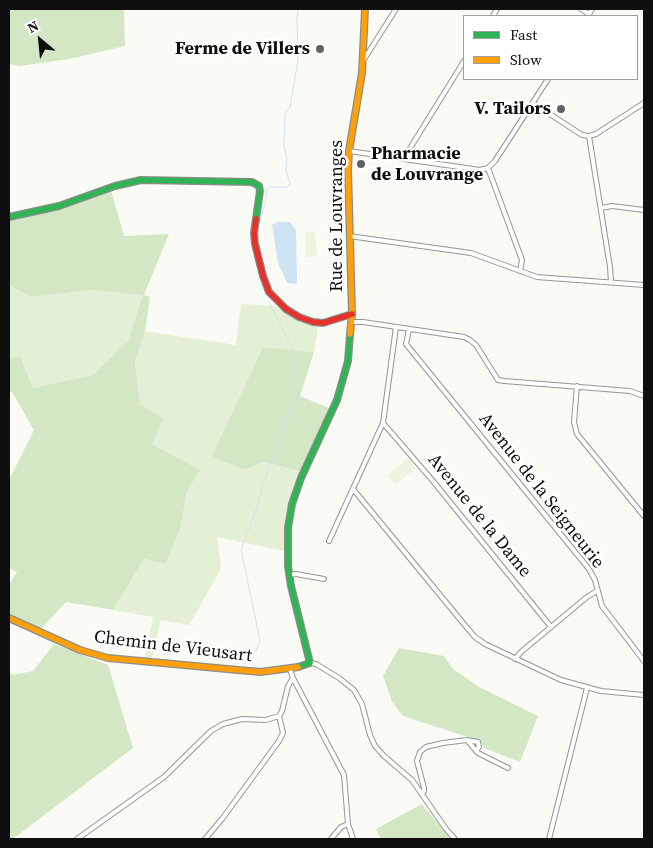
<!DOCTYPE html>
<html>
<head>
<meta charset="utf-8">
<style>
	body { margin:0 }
	#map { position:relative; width:653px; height:848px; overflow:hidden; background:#fbfbf5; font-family:"Source Serif 4",serif }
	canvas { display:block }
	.frame { position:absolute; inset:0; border:10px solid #0f0f0f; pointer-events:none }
	.legend { position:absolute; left:463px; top:15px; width:175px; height:65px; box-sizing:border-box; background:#fff; border:1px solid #9f9f9f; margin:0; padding:6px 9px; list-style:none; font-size:15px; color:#0f0f0f }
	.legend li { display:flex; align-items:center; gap:10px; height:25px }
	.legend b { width:25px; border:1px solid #9f9f9f }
	.north { position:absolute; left:15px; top:15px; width:50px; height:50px; -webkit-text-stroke:4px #fff; paint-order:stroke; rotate:332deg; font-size:14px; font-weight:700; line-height:20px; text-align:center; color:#0f0f0f }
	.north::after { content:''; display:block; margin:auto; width:18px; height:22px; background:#0f0f0f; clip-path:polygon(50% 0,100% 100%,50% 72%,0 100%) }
</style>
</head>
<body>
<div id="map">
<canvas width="653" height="848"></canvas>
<div class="frame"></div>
<ul class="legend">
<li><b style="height:6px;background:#30b455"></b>Fast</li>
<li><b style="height:6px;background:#ff9f0a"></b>Slow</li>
</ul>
<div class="north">N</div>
</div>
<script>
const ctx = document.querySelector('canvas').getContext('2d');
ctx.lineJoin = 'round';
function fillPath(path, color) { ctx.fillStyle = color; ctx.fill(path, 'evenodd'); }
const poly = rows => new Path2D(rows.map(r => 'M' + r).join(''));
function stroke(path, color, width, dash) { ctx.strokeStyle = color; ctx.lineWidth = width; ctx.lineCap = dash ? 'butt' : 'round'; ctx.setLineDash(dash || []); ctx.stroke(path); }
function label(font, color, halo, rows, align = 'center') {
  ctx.font = font + ' "Source Serif 4",serif'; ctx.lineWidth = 5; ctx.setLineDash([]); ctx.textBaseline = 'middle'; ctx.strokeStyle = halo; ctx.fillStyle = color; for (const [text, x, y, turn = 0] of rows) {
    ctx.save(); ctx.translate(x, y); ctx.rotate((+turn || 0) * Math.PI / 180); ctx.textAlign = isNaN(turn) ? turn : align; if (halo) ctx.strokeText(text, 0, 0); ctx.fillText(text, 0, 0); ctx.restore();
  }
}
fillPath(poly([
	[9,285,31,297,92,290,144,295,128,341,93,375,33,388,20,356,9,358],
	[241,304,275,306,298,320,318,326,314,352,263,347,213,456,245,470,264,462,300,471,289,506,284,529,284,551,217,537,221,569,189,625,161,620,152,659,145,658,153,617,113,610,144,559,166,564,180,529,187,491,199,470,151,444,140,404,135,362,145,331,236,345]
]), '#e3f0d6');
fillPath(poly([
	[9,9,124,9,125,46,69,59,19,66,9,64],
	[111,190,124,236,169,234,144,295,150,297,145,331,135,362,140,404,163,419,152,444,200,470,187,491,180,529,166,564,144,559,113,610,66,602,41,629,9,616,9,584,17,572,9,568,9,480,34,430,12,392,9,392,9,358,20,356,33,388,93,375,128,341,143,295,92,290,31,297,9,285,9,219],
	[263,347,314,352,300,396,331,409,300,471,264,462,245,470,212,456],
	[54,644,108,665,133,748,14,838,9,839,9,671,12,675,33,671],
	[399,648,444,656,453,669,479,687,538,716,520,762,484,748,480,741,403,716,392,702,383,676],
	[422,804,450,839,381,839,376,829]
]), '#d3e7c5');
fillPath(poly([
	[305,232,315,232,317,256,306,257],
	[408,458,416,468,395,485,387,475]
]), '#edf4e0');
fillPath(poly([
	[277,222,290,222,296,230,297,284,287,283,278,263,272,225]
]), '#cee3f3');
stroke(poly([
	[258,227,265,204,267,189,270,187,287,187,290,184,286,170,287,159,284,145,285,114,290,107,298,60,297,19,298,9],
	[255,258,265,291],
	[243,665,254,655,260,641,241,549,252,521,270,464,297,392,297,370,295,354,269,302]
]), '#cee3f3', 1);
const street = poly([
	[581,9,589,14],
	[493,16,497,9],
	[588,16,592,9],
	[363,61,396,9],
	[533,103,582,135,589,136,596,134,644,103],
	[589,136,610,267,611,282],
	[349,151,480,170,488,168,495,161,548,79],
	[404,158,464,61],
	[488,168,522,260,520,271],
	[601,208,612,206,644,210],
	[349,236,471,253,537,277,644,285],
	[352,322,363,322,464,337,470,340,476,345,498,380,504,381,630,391,644,396],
	[409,329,406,344,589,569,595,580,602,606,644,661],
	[577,386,574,422,577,434,644,516],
	[383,423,433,481,551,627],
	[353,489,463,623,475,637,485,644,561,680,601,691,644,695],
	[329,541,383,423,396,327],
	[289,575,296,574,324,579],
	[515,659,521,652,587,597,597,591],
	[310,663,316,664,339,678,354,690,362,704,370,735,375,746,384,756,412,780,446,829,455,839],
	[290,669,293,678,344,775,348,824,353,839],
	[279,716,282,711,288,686,293,678],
	[467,740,478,742,479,747,476,751],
	[422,794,424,791,424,788,417,761,420,752,426,747,443,743,467,740,478,753,508,768],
	[77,839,164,777,211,731,223,724,242,719,266,720,279,716],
	[205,839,222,819,279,741,283,733,279,716],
	[331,839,341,827,348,824],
	[549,839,587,688]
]);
const fast = poly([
	[9,217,59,206,115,186,141,180,252,182,259,186,260,191,256,219],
	[298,667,310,663,291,586,288,566,288,528,292,504,301,478,337,400,348,361,350,334]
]);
const slow = poly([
	[350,334,352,314,348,169,349,151,362,73,365,9],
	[9,618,80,650,108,658,260,672,298,667]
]);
const jam = poly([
	[256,219,254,233,255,244,263,276,269,292,286,309,299,317,313,322,323,323,352,314]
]);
stroke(street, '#959593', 6);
stroke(fast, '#8c8c89', 8);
stroke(slow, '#8c8c89', 8);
stroke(jam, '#8c8c89', 8);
stroke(street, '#fefefe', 4);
stroke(fast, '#30b455', 5.5);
stroke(slow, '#ff9f0a', 5.5);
stroke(jam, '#e5322d', 5.5);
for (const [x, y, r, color] of [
	[320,49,5,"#626260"],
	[561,109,5,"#626260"],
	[361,164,5,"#626260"]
]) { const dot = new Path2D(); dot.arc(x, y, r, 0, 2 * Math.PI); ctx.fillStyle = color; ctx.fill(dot); stroke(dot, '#fff', 2); }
label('bold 18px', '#0f0f0f', '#fff', [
	["Ferme de Villers",310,49],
	["V. Tailors",551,109],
	["Pharmacie",371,154,"left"],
	["de Louvrange",371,175,"left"]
], 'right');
label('18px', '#0f0f0f', '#fff', [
	["Rue de Louvranges",337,216,-90],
	["Avenue de la Seigneurie",541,491,52],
	["Avenue de la Dame",479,516,51],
	["Chemin de Vieusart",173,647,7]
]);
</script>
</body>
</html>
